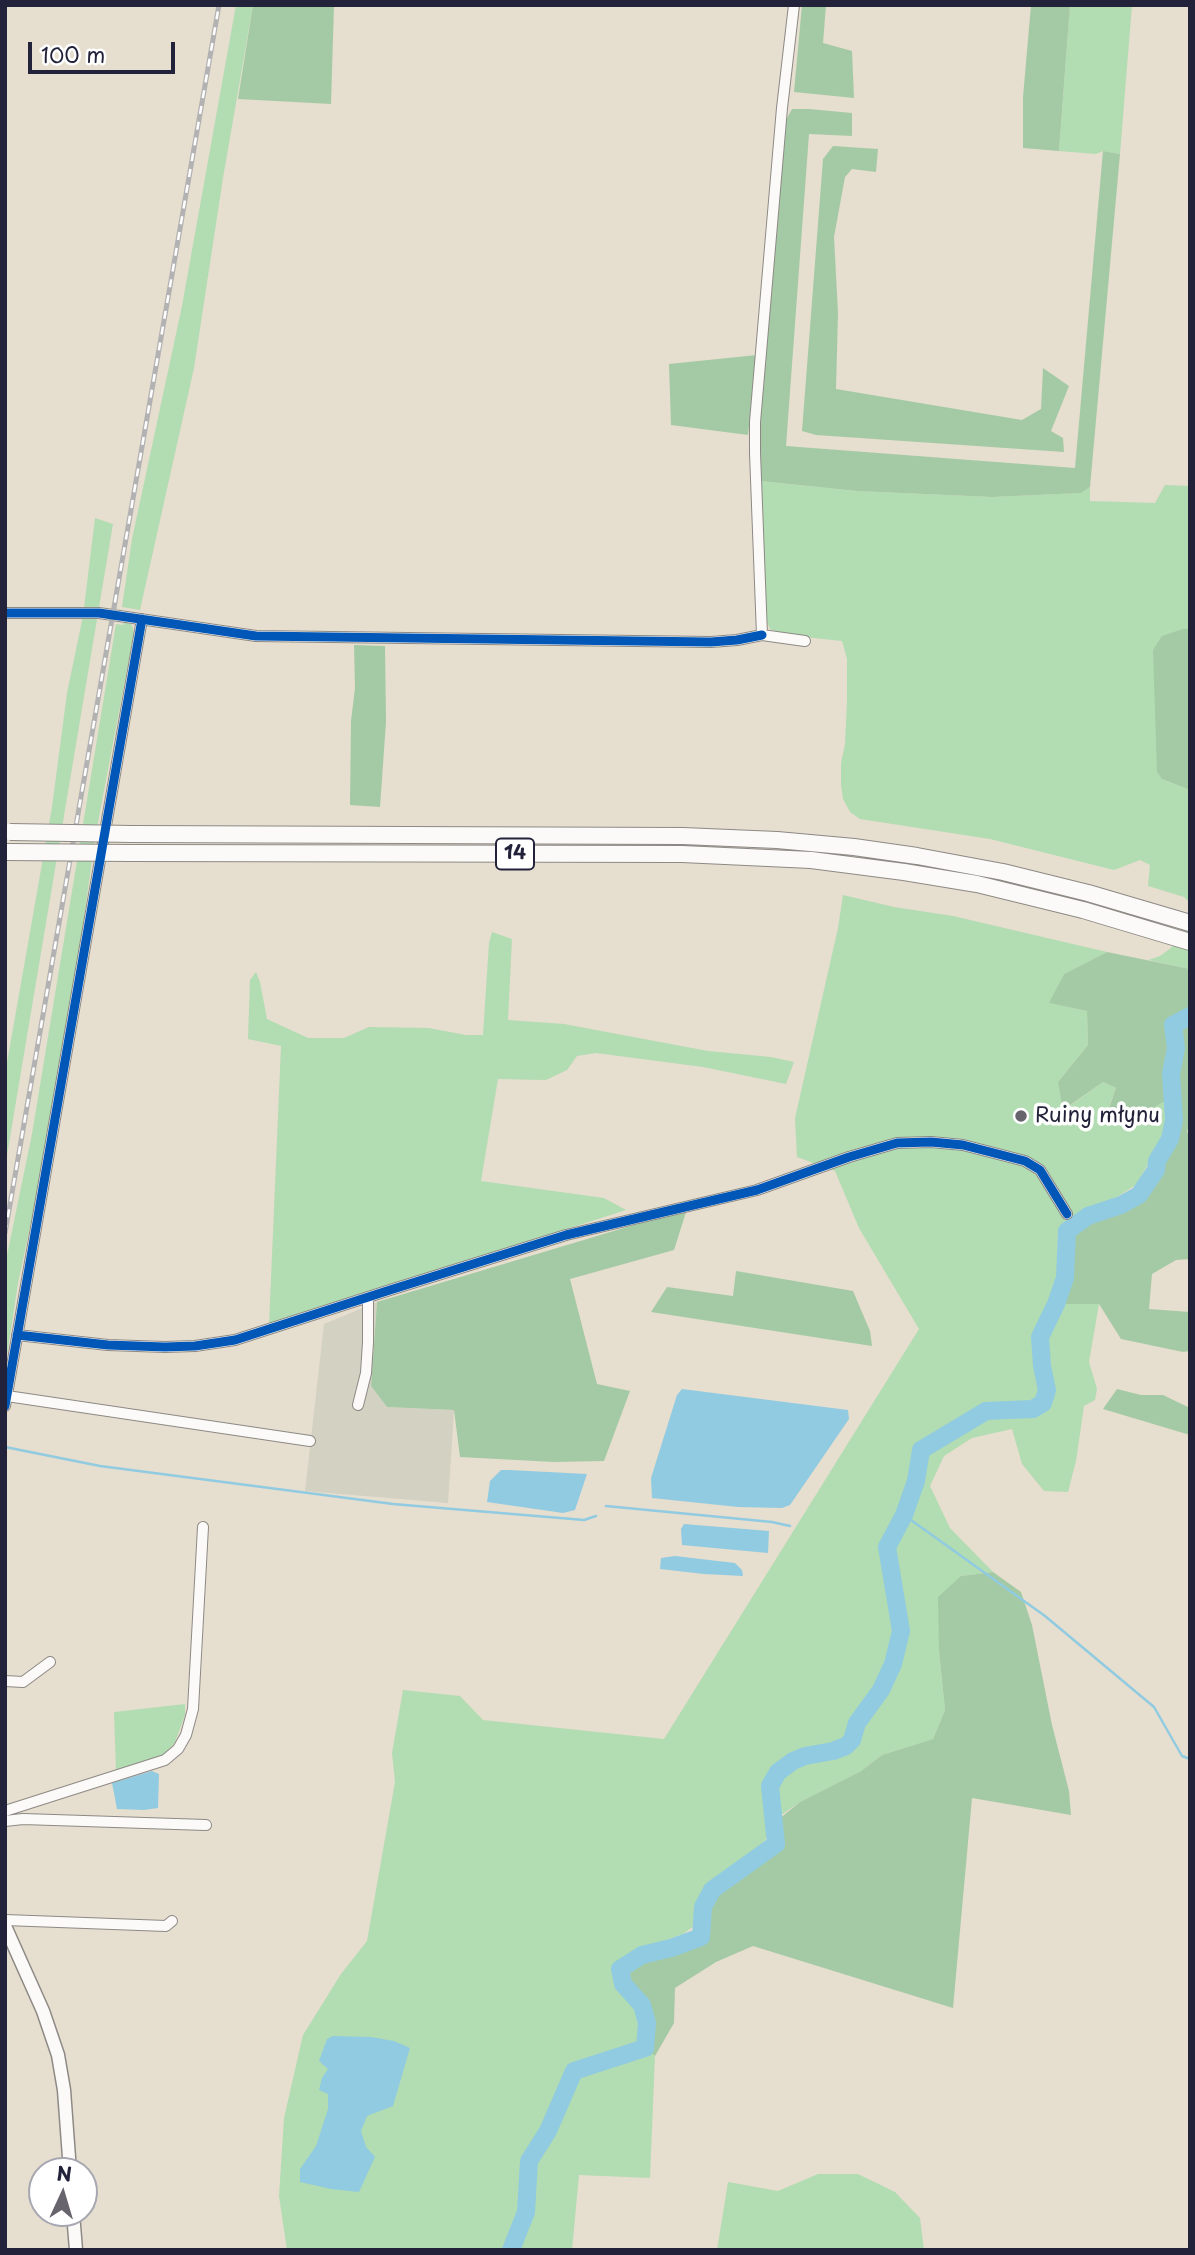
<!DOCTYPE html>
<html>
<head>
<meta charset="utf-8">
<style>
	body { margin:0 }
	#map { position:relative; width:1195px; height:2255px; overflow:hidden; background:#e6dece; font-family:"Playpen Sans",sans-serif }
	canvas { display:block }
	.frame { position:absolute; inset:0; border:7px solid #22223b; pointer-events:none }
	.north { position:absolute; left:28px; top:2157px; width:70px; height:70px; box-sizing:border-box; background:#fff; border:2px solid #a7a7b1; border-radius:50%; rotate:4deg; font-size:19px; font-weight:700; line-height:28px; text-align:center; color:#22223b }
	.north::after { content:''; display:block; margin:auto; width:24px; height:32px; background:#67646e; clip-path:polygon(50% 0,100% 100%,50% 72%,0 100%) }
	.scale { position:absolute; left:28px; top:42px; width:147px; height:32px; box-sizing:border-box; border:4px solid #22223b; border-top:0; padding-left:9px; font-size:21px; line-height:24px; white-space:nowrap; color:#22223b; -webkit-text-stroke:5px #fff; paint-order:stroke }
</style>
</head>
<body>
<div id="map">
<canvas width="1195" height="2255"></canvas>
<div class="frame"></div>
<div class="north">N</div>
<div class="scale">100 m</div>
</div>
<script>
const ctx = document.querySelector('canvas').getContext('2d');
ctx.lineJoin = 'round';
function fillPath(path, color) { ctx.fillStyle = color; ctx.fill(path, 'evenodd'); }
const poly = rows => new Path2D(rows.map(r => 'M' + r).join(''));
function stroke(path, color, width, dash) { ctx.strokeStyle = color; ctx.lineWidth = width; ctx.lineCap = dash ? 'butt' : 'round'; ctx.setLineDash(dash || []); ctx.stroke(path); }
function label(font, color, halo, rows, align = 'center') {
  ctx.font = font + ' "Playpen Sans",sans-serif'; ctx.lineWidth = 7; ctx.setLineDash([]); ctx.textBaseline = 'middle'; ctx.strokeStyle = halo; ctx.fillStyle = color; for (const [text, x, y, turn = 0] of rows) {
    ctx.save(); ctx.translate(x, y); ctx.rotate((+turn || 0) * Math.PI / 180); ctx.textAlign = isNaN(turn) ? turn : align; if (halo) ctx.strokeText(text, 0, 0); ctx.fillText(text, 0, 0); ctx.restore();
  }
}
fillPath(poly([
	[377,1302,371,1386,387,1407,454,1410,448,1503,305,1491,324,1324]
]), '#d3d1c2');
fillPath(poly([
	[236,5,253,5,223,178,194,368,140,610,122,607,132,539,182,306],
	[1070,5,1132,5,1120,154,1103,151,1096,154,1059,151],
	[760,481,857,491,992,497,1080,493,1090,487,1090,501,1155,503,1165,485,1190,486,1190,629,1183,629,1162,779,1190,790,1190,903,1184,897,1148,886,1150,865,1140,860,1114,870,990,839,860,819,850,812,843,799,841,785,841,763,845,744,847,701,847,659,842,641,786,635,770,629,766,619],
	[95,518,113,524,5,1167,5,1074,52,807,67,693,83,616],
	[124,621,132,625,134,633,95,838,71,1013,45,1157,18,1283,5,1369,5,1265,32,1134,116,624,123,625],
	[843,895,894,907,953,916,1107,952,1064,974,1050,1003,1087,1011,1088,1045,1058,1082,1064,1110,1103,1082,1116,1088,1106,1116,1142,1114,1166,1099,1169,1119,1164,1135,1137,1184,1117,1197,1085,1209,1065,1223,1058,1233,1057,1279,1036,1339,1041,1393,1033,1403,984,1408,923,1443,916,1453,905,1505,890,1534,882,1557,895,1629,891,1649,880,1682,856,1713,850,1727,848,1738,829,1747,794,1755,776,1768,767,1785,770,1819,769,1834,763,1844,741,1863,719,1874,708,1884,700,1895,694,1926,683,1934,631,1953,615,1963,613,1972,617,1982,633,1999,639,2030,638,2041,655,2056,650,2178,579,2175,572,2250,287,2250,279,2196,284,2118,303,2035,341,1974,367,1941,395,1782,392,1753,403,1690,460,1696,483,1720,664,1739,919,1329,859,1228,835,1171,797,1157,795,1118,838,928],
	[1190,913,1190,969,1148,960,1160,956,1171,948],
	[492,932,512,939,508,1020,564,1024,708,1051,771,1057,794,1062,786,1084,703,1067,596,1053,577,1056,567,1070,546,1080,498,1079,481,1181,604,1198,626,1210,269,1325,281,1046,248,1039,250,980,256,972,260,982,267,1019,308,1038,344,1038,369,1027,429,1028,466,1035,483,1035,489,943],
	[1063,1304,1099,1304,1089,1362,1097,1389,1095,1400,1084,1406,1076,1461,1068,1492,1044,1491,1022,1464,1012,1429,972,1438,944,1456,930,1486,950,1528,993,1572,961,1576,939,1651,945,1710,933,1739,882,1755,861,1771,800,1802,777,1818,774,1787,782,1773,796,1762,809,1757,837,1752,850,1747,856,1741,860,1724,885,1690,897,1665,905,1632,891,1548,908,1516,920,1484,926,1452,979,1418,1036,1410,1047,1404,1051,1391,1046,1367,1045,1340],
	[185,1704,185,1715,175,1742,170,1749,161,1756,116,1770,114,1712],
	[818,2174,858,2174,895,2192,920,2218,924,2250,717,2250,728,2182,778,2191]
]), '#b2dcb2');
fillPath(poly([
	[253,5,334,5,331,104,238,99],
	[802,5,826,5,823,43,852,51,854,98,794,92],
	[1031,5,1070,5,1059,151,1023,148,1023,97],
	[792,109,809,109,852,113,852,136,809,134,786,446,1075,468,1103,151,1120,154,1090,487,1081,493,992,497,857,491,760,481,759,433,762,394,786,120],
	[833,146,878,149,876,172,852,169,845,177,834,237,838,313,836,389,1022,420,1041,409,1043,368,1069,386,1051,431,1063,438,1064,452,816,435,802,431,823,159],
	[757,355,748,435,671,425,669,364],
	[1183,629,1190,629,1190,790,1162,779,1157,772,1153,650,1162,636],
	[354,645,385,646,386,722,380,807,350,805,351,721,355,688],
	[1107,952,1190,969,1190,1124,1187,1131,1190,1138,1190,1259,1176,1260,1152,1274,1149,1309,1190,1312,1190,1351,1183,1352,1121,1339,1099,1304,1056,1304,1065,1278,1067,1231,1088,1216,1121,1205,1139,1195,1156,1170,1157,1161,1170,1139,1174,1120,1172,1097,1142,1114,1106,1117,1116,1088,1103,1082,1063,1110,1058,1082,1088,1045,1087,1011,1049,1003,1064,974],
	[687,1209,674,1250,570,1279,597,1384,630,1391,604,1461,554,1462,460,1457,454,1410,387,1407,371,1386,377,1302],
	[736,1271,853,1291,870,1331,872,1346,651,1312,667,1287,733,1296],
	[1117,1389,1141,1395,1163,1395,1190,1408,1190,1435,1103,1409],
	[993,1572,1021,1592,1032,1625,1052,1725,1069,1791,1071,1815,972,1798,953,2008,753,1946,716,1962,675,1988,674,2023,655,2056,645,2048,642,2005,623,1984,620,1969,642,1955,671,1948,701,1937,703,1907,712,1890,776,1844,774,1823,800,1802,861,1771,882,1755,933,1739,945,1710,939,1651,938,1597,961,1576]
]), '#a4caa5');
fillPath(poly([
	[682,1389,848,1410,849,1419,790,1505,782,1508,738,1507,652,1498,651,1478,677,1395],
	[501,1470,509,1470,587,1474,575,1510,563,1513,487,1502,490,1481],
	[684,1524,769,1531,768,1553,682,1545,681,1529],
	[675,1556,735,1563,742,1570,743,1576,704,1574,660,1569,661,1558],
	[152,1771,159,1774,158,1808,144,1810,117,1809,112,1783],
	[333,2036,371,2037,394,2041,410,2048,393,2106,367,2116,361,2131,366,2147,375,2157,359,2192,331,2189,300,2182,300,2169,316,2146,328,2109,328,2094,319,2090,322,2078,328,2069,319,2061,327,2039]
]), '#91cbe1');
stroke(poly([
	[5,1447,100,1466,393,1504,584,1520,596,1516],
	[606,1506,772,1522,790,1526],
	[904,1515,1045,1616,1154,1707,1182,1756,1190,1759]
]), '#91cbe1', 2.5);
stroke(poly([
	[511,2250,526,2212,529,2161,548,2131,574,2071,645,2048,647,2023,642,2005,623,1984,620,1969,642,1955,671,1948,701,1937,703,1907,712,1890,776,1844,770,1786,778,1772,793,1761,805,1756,833,1751,846,1746,852,1740,857,1723,881,1690,893,1664,901,1631,887,1547,904,1515,916,1481,921,1450,986,1411,1033,1409,1043,1403,1047,1390,1042,1366,1040,1337,1056,1304,1065,1278,1067,1231,1088,1216,1121,1205,1139,1195,1156,1170,1157,1161,1170,1139,1174,1120,1171,1074,1176,1048,1173,1025,1190,1016]
]), '#91cbe1', 18);
const minor = poly([
	[794,5,782,108,755,422,755,453,762,635,805,641],
	[5,613,99,613,256,636,711,642,737,640,762,635],
	[17,1335,108,1345,165,1347,195,1346,235,1340,390,1290,566,1235,757,1190,849,1157,897,1143,931,1142,963,1145,1025,1161,1040,1170,1067,1214],
	[7,1396,310,1441],
	[358,1405,366,1373,368,1342,368,1297],
	[5,1406,142,619],
	[5,1681,23,1682,50,1662],
	[5,1811,165,1760,178,1749,186,1735,193,1709,203,1527],
	[5,1821,23,1819,206,1825],
	[5,1920,166,1926,172,1921]
]);
const tertiary = poly([
	[5,1926,43,2011,58,2055,64,2090,70,2171],
	[73,2213,76,2250]
]);
const primary = poly([
	[132,834,683,836,777,840,854,847,917,856,1003,872,1088,893,1190,923],
	[129,853,682,854,811,860,904,872,977,884,1083,910,1190,942]
]);
stroke(minor, '#8d8985', 12);
stroke(tertiary, '#8d8985', 15);
stroke(primary, '#8d8985', 18);
stroke(minor, '#fbfaf8', 10);
stroke(tertiary, '#fbfaf8', 12);
stroke(primary, '#fbfaf8', 16);
const rail = poly([
	[5,1233,219,5]
]);
stroke(rail, '#b3b2b3', 5);
stroke(rail, '#fff', 2.5, [8]);
const primaryBridge = poly([
	[10,832,132,834],
	[7,852,129,853]
]);
stroke(primaryBridge, '#8d8985', 18, []);
stroke(primaryBridge, '#fbfaf8', 16);
stroke(poly([
	[5,613,99,613,256,636,711,642,737,640,762,635],
	[17,1335,108,1345,165,1347,195,1346,235,1340,390,1290,566,1235,757,1190,849,1157,897,1143,931,1142,963,1145,1025,1161,1040,1170,1067,1214],
	[5,1406,142,619]
]), '#0057b8', 9);
for (const [x, y, r, color] of [
	[1021,1116,7,"#67646e"]
]) { const dot = new Path2D(); dot.arc(x, y, r, 0, 2 * Math.PI); ctx.fillStyle = color; ctx.fill(dot); stroke(dot, '#fff', 2.5); }
for (const [x, y, w] of [
	[515,854,38]
]) { const box = new Path2D(); box.roundRect(x - w / 2, y - 15.5, w, 31, 5); ctx.fillStyle = '#fff'; ctx.fill(box); stroke(box, '#22223b', 2); }
label('bold 19px', '#22223b', null, [
	["14",515,854]
]);
label('21px', '#22223b', '#fff', [
	["Ruiny młynu",1035,1116]
], 'left');
</script>
</body>
</html>
